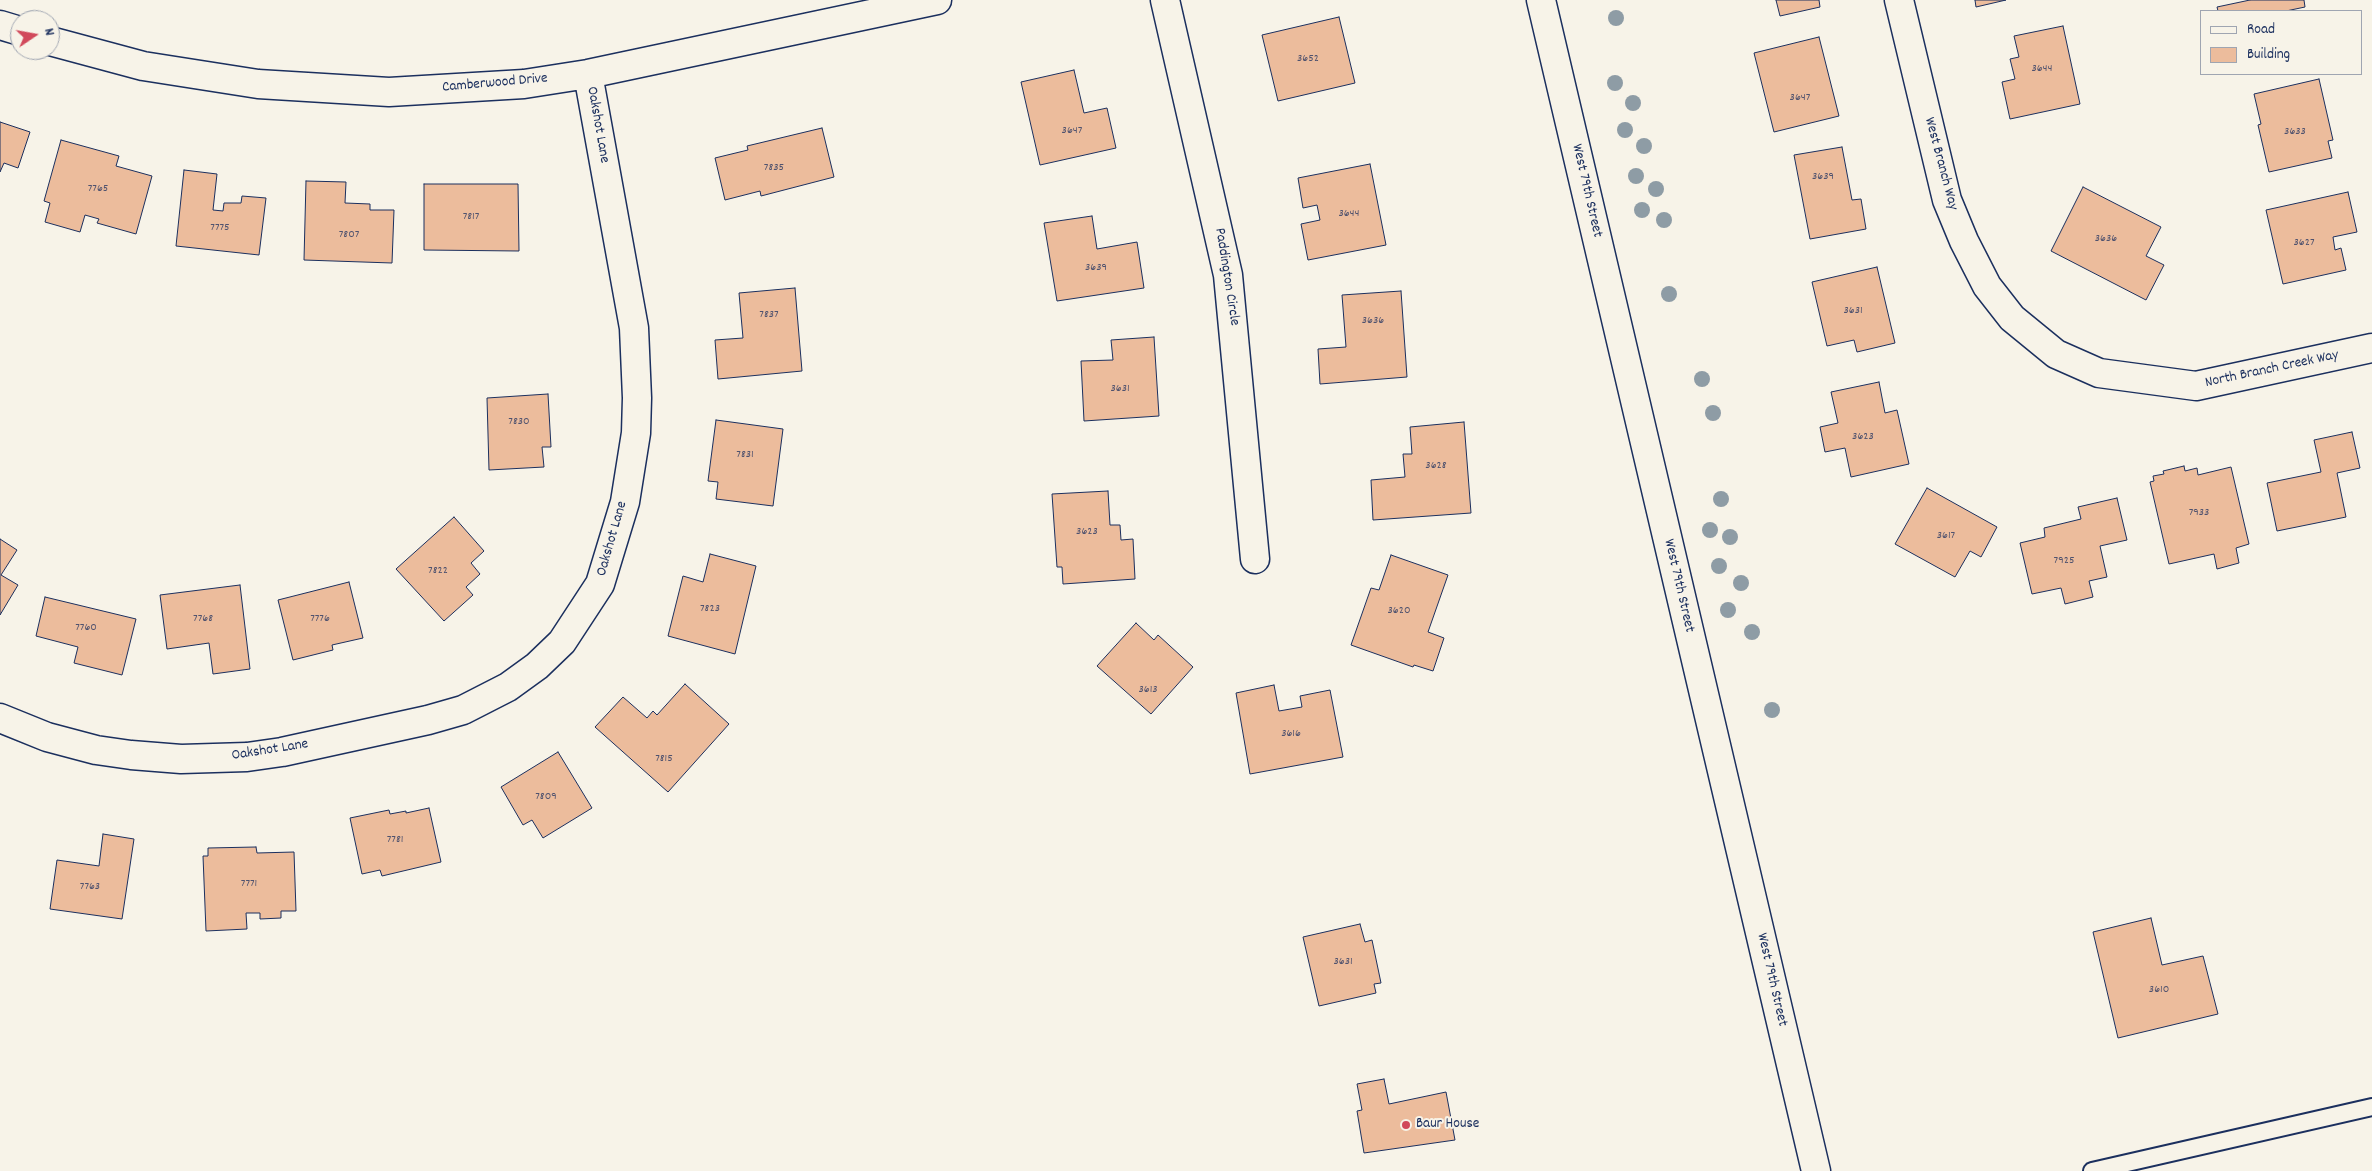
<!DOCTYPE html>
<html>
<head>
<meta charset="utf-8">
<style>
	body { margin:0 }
	#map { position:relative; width:2372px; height:1171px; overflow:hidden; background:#f7f3e8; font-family:Dekko,sans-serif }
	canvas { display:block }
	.legend { position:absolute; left:2200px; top:10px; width:162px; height:65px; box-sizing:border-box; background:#f7f3e8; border:1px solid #9fa5b1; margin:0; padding:6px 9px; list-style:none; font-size:15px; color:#1b2f5e }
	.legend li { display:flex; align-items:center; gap:10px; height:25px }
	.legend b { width:25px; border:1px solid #9fa5b1 }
	.north { position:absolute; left:10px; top:10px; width:50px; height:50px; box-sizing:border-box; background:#f7f3e8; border:1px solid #9fa5b1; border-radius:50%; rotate:78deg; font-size:14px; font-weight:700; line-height:20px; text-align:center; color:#1b2f5e }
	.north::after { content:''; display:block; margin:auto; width:18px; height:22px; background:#d1495b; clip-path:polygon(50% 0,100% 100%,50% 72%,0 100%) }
</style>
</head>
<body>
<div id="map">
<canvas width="2372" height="1171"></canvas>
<ul class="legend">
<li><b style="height:6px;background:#f7f3e8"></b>Road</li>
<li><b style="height:14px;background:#ecbc9c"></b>Building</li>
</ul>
<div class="north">N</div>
</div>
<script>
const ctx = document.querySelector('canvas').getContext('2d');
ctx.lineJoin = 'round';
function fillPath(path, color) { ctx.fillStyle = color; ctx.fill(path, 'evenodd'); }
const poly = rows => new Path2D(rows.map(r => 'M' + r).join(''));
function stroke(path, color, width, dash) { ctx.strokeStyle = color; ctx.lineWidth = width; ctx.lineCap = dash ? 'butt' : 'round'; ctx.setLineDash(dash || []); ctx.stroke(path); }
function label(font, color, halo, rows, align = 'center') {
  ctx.font = font + ' Dekko,sans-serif'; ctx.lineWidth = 4; ctx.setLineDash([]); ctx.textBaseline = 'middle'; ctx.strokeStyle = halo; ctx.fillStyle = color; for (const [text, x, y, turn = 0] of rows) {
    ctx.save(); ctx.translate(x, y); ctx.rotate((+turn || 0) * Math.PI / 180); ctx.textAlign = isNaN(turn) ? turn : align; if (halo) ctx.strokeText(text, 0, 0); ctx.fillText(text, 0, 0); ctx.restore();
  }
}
const building = poly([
	[1776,0,1819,0,1820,7,1780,16,1776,0],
	[1975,0,2006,0,1976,7,1975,0],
	[2250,0,2304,0,2305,7,2286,11,2218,11,2217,7,2250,0],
	[1339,17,1355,83,1278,101,1262,35,1339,17],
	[2063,26,2080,104,2010,119,2002,82,2015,79,2010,59,2019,57,2014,36,2063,26],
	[1819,37,1839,116,1774,132,1754,53,1819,37],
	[1074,70,1084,113,1107,108,1116,148,1040,165,1021,82,1074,70],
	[2319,79,2333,140,2328,141,2332,158,2269,172,2258,125,2261,124,2254,94,2319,79],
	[0,122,30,132,18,168,4,163,0,172,0,122],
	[822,128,834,177,761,196,760,191,725,200,715,158,748,150,747,146,822,128],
	[61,140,119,156,116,166,152,176,136,234,97,223,99,219,85,215,80,232,45,222,50,203,44,201,61,140],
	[1842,147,1852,200,1861,199,1866,229,1810,239,1794,155,1842,147],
	[1370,164,1386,245,1308,260,1301,224,1320,220,1317,205,1303,208,1298,178,1370,164],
	[184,170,217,174,213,210,223,211,224,203,241,203,242,196,266,198,259,255,176,246,184,170],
	[306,181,346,182,345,203,370,204,370,210,394,210,392,263,304,260,306,181],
	[424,184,518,184,519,251,424,250,424,184],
	[2083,187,2161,227,2146,256,2164,265,2146,300,2051,251,2083,187],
	[2348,192,2357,232,2333,237,2335,250,2341,248,2346,270,2283,284,2266,210,2348,192],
	[1092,216,1097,249,1137,242,1144,288,1057,301,1044,223,1092,216],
	[1877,267,1895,343,1857,352,1854,340,1827,346,1812,282,1877,267],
	[795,288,802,371,718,379,715,340,743,338,739,293,795,288],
	[1401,291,1407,377,1320,384,1318,349,1346,347,1342,295,1401,291],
	[1154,337,1159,416,1084,421,1081,361,1113,360,1111,340,1154,337],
	[1879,382,1885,413,1897,410,1909,464,1851,477,1845,448,1825,452,1820,427,1838,423,1831,392,1879,382],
	[548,394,551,447,542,447,544,467,489,470,487,398,548,394],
	[716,420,783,429,773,506,716,499,718,482,708,481,716,420],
	[1464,422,1471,513,1373,520,1371,480,1405,477,1403,454,1412,454,1410,427,1464,422],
	[2352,432,2360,468,2337,473,2346,517,2277,531,2267,483,2321,472,2314,440,2352,432],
	[2184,466,2185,471,2197,468,2198,475,2231,467,2249,544,2236,548,2239,563,2217,569,2214,554,2169,564,2150,482,2154,481,2153,476,2164,474,2163,471,2184,466],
	[1927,488,1997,527,1981,557,1970,551,1955,577,1895,544,1927,488],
	[1108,491,1110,525,1120,525,1121,540,1133,539,1135,579,1063,584,1062,567,1057,567,1052,494,1108,491],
	[2117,498,2127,540,2100,546,2107,577,2089,581,2093,597,2065,604,2061,588,2032,594,2020,543,2045,537,2044,528,2081,519,2078,507,2117,498],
	[454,517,484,551,471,563,480,574,466,587,473,595,444,621,396,569,454,517],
	[0,539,17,550,1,575,18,585,0,615,0,539],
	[710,554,756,566,735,654,668,636,683,576,703,582,710,554],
	[1391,555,1448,575,1428,632,1444,638,1433,671,1414,665,1413,667,1351,645,1371,588,1379,590,1391,555],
	[349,582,363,638,332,645,333,650,293,660,278,600,349,582],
	[240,585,250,669,213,674,209,643,167,649,160,595,240,585],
	[45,597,136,619,122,675,74,663,78,647,36,636,45,597],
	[1136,623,1154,640,1158,635,1193,667,1151,714,1097,666,1136,623],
	[685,684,729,724,668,792,595,727,623,697,647,718,653,711,657,715,685,684],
	[1274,685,1279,711,1302,707,1300,696,1330,690,1343,757,1250,774,1236,693,1274,685],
	[558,752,592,808,543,838,532,820,523,825,501,787,558,752],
	[429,808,441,862,382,876,380,870,362,874,350,818,389,810,390,814,406,811,406,813,429,808],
	[103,834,134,839,122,919,50,909,57,860,99,866,103,834],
	[256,847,257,853,294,852,296,911,281,911,281,918,260,919,260,913,246,913,247,929,206,931,203,856,208,856,208,848,256,847],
	[2151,918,2162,965,2203,956,2218,1014,2118,1038,2093,932,2151,918],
	[1360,924,1365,942,1372,940,1381,983,1374,984,1376,993,1319,1006,1303,937,1360,924],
	[1384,1079,1389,1104,1446,1092,1455,1140,1364,1153,1357,1111,1362,1110,1357,1084,1384,1079]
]);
fillPath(building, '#ecbc9c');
stroke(building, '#1b2f5e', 1);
const service = poly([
	[2092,1171,2372,1107]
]);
const minor = poly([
	[1165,0,1228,275,1255,559],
	[1899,0,1947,200,1964,241,1987,286,2012,318,2056,354,2099,373,2196,386,2372,348],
	[0,25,20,31],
	[50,41,143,66,258,84,389,92,524,84,588,74,937,0],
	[0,718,47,737,96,750,131,755,181,759,247,757,282,752,428,720,463,710,508,687,537,666,562,642,600,584,625,502,636,433,637,398,634,328,588,74]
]);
const secondary = poly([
	[1541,0,1816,1171]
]);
stroke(service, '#1b2f5e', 20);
stroke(minor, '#1b2f5e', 31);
stroke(secondary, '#1b2f5e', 31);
stroke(service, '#f7f3e8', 16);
stroke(minor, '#f7f3e8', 28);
stroke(secondary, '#f7f3e8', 28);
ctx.fillStyle = '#8e9ca5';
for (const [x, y] of [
	[1616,18],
	[1615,83],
	[1633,103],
	[1625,130],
	[1644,146],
	[1636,176],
	[1656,189],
	[1642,210],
	[1664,220],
	[1669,294],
	[1702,379],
	[1713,413],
	[1721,499],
	[1710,530],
	[1730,537],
	[1719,566],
	[1741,583],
	[1728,610],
	[1752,632],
	[1772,710]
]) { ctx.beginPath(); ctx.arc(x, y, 8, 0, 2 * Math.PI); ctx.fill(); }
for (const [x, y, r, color] of [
	[1406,1125,5,"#d1495b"]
]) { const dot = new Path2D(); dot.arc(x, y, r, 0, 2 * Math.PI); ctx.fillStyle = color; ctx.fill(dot); stroke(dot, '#f7f3e8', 2); }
label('12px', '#4f526e', null, [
	["3652",1308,59],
	["3644",2042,69],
	["3647",1800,98],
	["3647",1072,131],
	["3633",2295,132],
	["7835",774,168],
	["3639",1823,177],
	["7765",98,189],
	["3644",1349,214],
	["7817",471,217],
	["7775",220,228],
	["7807",349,235],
	["3636",2106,239],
	["3627",2304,243],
	["3639",1096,268],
	["3631",1853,311],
	["7837",769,315],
	["3636",1373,321],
	["3631",1120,389],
	["7830",519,422],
	["3623",1863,437],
	["7831",745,455],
	["3628",1436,466],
	["7933",2199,513],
	["3623",1087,532],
	["3617",1946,536],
	["7925",2064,561],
	["7822",438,571],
	["7823",710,609],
	["3620",1399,611],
	["7768",203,619],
	["7776",320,619],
	["7760",86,628],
	["3613",1148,690],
	["3616",1291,734],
	["7815",664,759],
	["7809",546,797],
	["7781",395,840],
	["7771",249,884],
	["7763",90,887],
	["3631",1343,962],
	["3610",2159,990]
]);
label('15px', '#1b2f5e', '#f7f3e8', [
	["Camberwood Drive",495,84,-5],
	["Oakshot Lane",597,125,80],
	["West Branch Way",1940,164,75],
	["West 79th Street",1586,191,77],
	["Paddington Circle",1226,277,81],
	["North Branch Creek Way",2272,370,-12],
	["Oakshot Lane",613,539,-74],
	["West 79th Street",1678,586,77],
	["Oakshot Lane",270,751,-9],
	["West 79th Street",1771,980,77]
]);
label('15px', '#1b2f5e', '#f7f3e8', [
	["Baur House",1416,1125]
], 'left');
</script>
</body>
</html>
